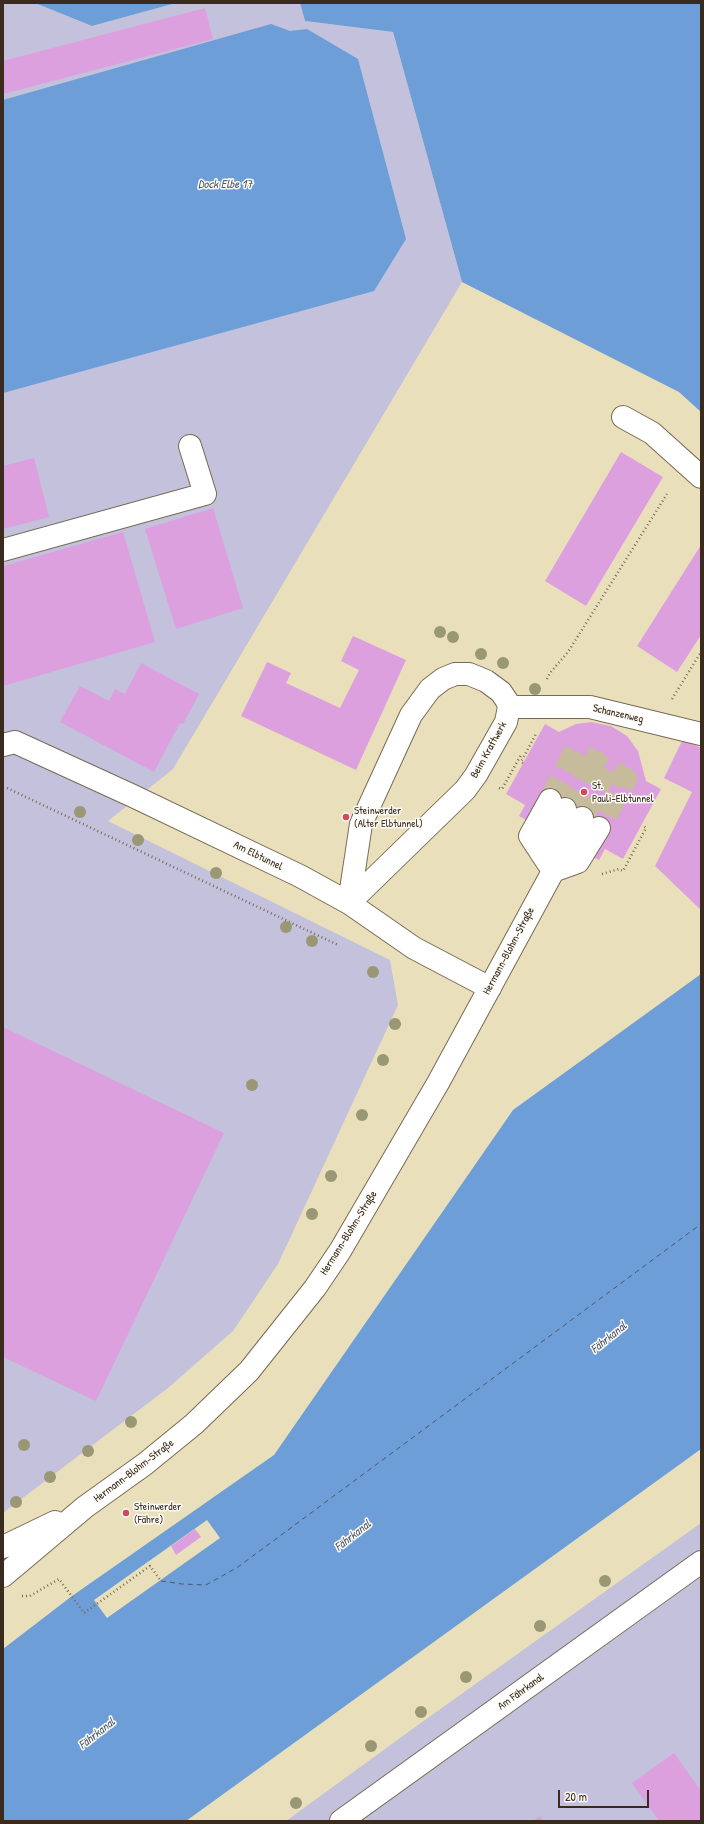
<!DOCTYPE html>
<html>
<head>
<meta charset="utf-8">
<style>
	body { margin:0 }
	#map { position:relative; width:704px; height:1824px; overflow:hidden; background:#e9e0bb; font-family:"Patrick Hand",sans-serif }
	canvas { display:block }
	.frame { position:absolute; inset:0; border:4px solid #3b2a1e; pointer-events:none }
	.scale { position:absolute; left:558px; top:1790px; width:91px; height:18px; box-sizing:border-box; border:2px solid #3b2a1e; border-top:0; padding-left:5px; font-size:12px; line-height:14px; white-space:nowrap; color:#3b2a1e; -webkit-text-stroke:3px #fdfcf7; paint-order:stroke }
</style>
</head>
<body>
<div id="map">
<canvas width="704" height="1824"></canvas>
<div class="frame"></div>
<div class="scale">20 m</div>
</div>
<script>
const ctx = document.querySelector('canvas').getContext('2d');
ctx.lineJoin = 'round';
function fillPath(path, color) { ctx.fillStyle = color; ctx.fill(path, 'evenodd'); }
const poly = rows => new Path2D(rows.map(r => 'M' + r).join(''));
function stroke(path, color, width, dash) { ctx.strokeStyle = color; ctx.lineWidth = width; ctx.lineCap = dash ? 'butt' : 'round'; ctx.setLineDash(dash || []); ctx.stroke(path); }
function label(font, color, halo, rows, align = 'center') {
  ctx.font = font + ' "Patrick Hand",sans-serif'; ctx.lineWidth = 3; ctx.setLineDash([]); ctx.textBaseline = 'middle'; ctx.strokeStyle = halo; ctx.fillStyle = color; for (const [text, x, y, turn = 0] of rows) {
    ctx.save(); ctx.translate(x, y); ctx.rotate((+turn || 0) * Math.PI / 180); ctx.textAlign = isNaN(turn) ? turn : align; if (halo) ctx.strokeText(text, 0, 0); ctx.fillText(text, 0, 0); ctx.restore();
  }
}
fillPath(poly([
	[3,3,35,3,92,26,176,3,300,3,305,21,393,32,462,282,173,769,108,821,390,960,398,1005,278,1264,233,1331,168,1388,3,1513],
	[701,1523,701,1821,286,1821,411,1730]
]), '#c3c1db');
fillPath(poly([
	[35,3,176,3,92,26],
	[300,3,701,3,701,412,679,392,462,282,393,32,305,21],
	[271,24,290,31,307,29,358,59,406,239,374,291,3,393,3,100],
	[701,974,701,1449,186,1821,3,1821,3,1649,72,1596,274,1455,513,1110]
]), '#6d9ed7');
fillPath(poly([
	[207,1520,220,1538,107,1618,94,1600]
]), '#e9e0bb');
stroke(poly([
	[161,1581,182,1584,206,1585,238,1567,701,1224]
]), '#4f5868', 1, [5, 4]);
fillPath(poly([
	[205,8,213,39,3,94,3,61],
	[621,452,663,477,586,606,545,581],
	[34,458,49,517,3,529,3,466],
	[213,508,243,608,176,629,145,529],
	[123,532,155,642,3,686,3,566],
	[701,545,701,635,677,672,637,646],
	[353,636,406,660,356,770,241,716,267,662,291,673,286,683,340,708,359,670,341,661],
	[141,663,199,694,183,724,180,723,154,772,60,722,80,686,109,701,115,689,125,694],
	[591,722,611,726,627,736,638,751,646,781,661,789,623,859,605,849,599,860,558,838,519,816,525,805,506,794,545,724,559,732,576,724],
	[683,739,701,748,701,910,655,866,692,792,664,778],
	[3,1027,224,1133,96,1401,3,1357],
	[195,1529,201,1537,176,1555,171,1546],
	[674,1753,701,1791,701,1821,659,1821,632,1783],
	[540,1816,544,1821,533,1821]
]), '#dca0df');
stroke(poly([
	[550,800,575,751,626,779,599,828],
	[565,809,591,760],
	[582,818,607,769]
]), '#c6bc9c', 22, [22, 11]);
const minor = poly([
	[623,417,652,433,701,477],
	[3,550,205,494,190,446],
	[455,674,469,674,486,681,501,692,507,701,509,707,506,722,476,775,465,790,349,903,361,824,411,715,430,689,443,679,455,674],
	[509,707,590,707,701,734],
	[3,745,15,742,133,796,300,876,349,903,414,948,490,988],
	[550,800,530,836,553,871],
	[553,867,548,840,565,809],
	[553,871,578,862,599,828],
	[3,1547,55,1522],
	[3,1576,85,1507,145,1464,194,1424,249,1371,315,1288,340,1251,438,1083,582,818],
	[341,1821,701,1562]
]);
stroke(minor, '#786a55', 24);
stroke(poly([
	[547,679,550,673,568,652,667,494],
	[672,699,701,652],
	[523,763,521,762,536,734],
	[7,788,338,945],
	[499,788,502,789,521,755],
	[602,874,619,869,623,871,646,828,642,825],
	[22,1596,30,1596,59,1579,84,1613,150,1566,161,1581]
]), '#786a55', 2.5, [1, 3]);
stroke(minor, '#fff', 22);
ctx.fillStyle = '#999774';
for (const [x, y] of [
	[440,632],
	[453,637],
	[481,654],
	[503,663],
	[535,689],
	[80,812],
	[138,840],
	[216,873],
	[286,927],
	[312,941],
	[373,972],
	[395,1024],
	[383,1060],
	[252,1085],
	[362,1115],
	[331,1176],
	[312,1214],
	[131,1422],
	[24,1445],
	[88,1451],
	[50,1477],
	[16,1502],
	[605,1581],
	[540,1626],
	[466,1677],
	[421,1712],
	[371,1746],
	[296,1803]
]) { ctx.beginPath(); ctx.arc(x, y, 6, 0, 2 * Math.PI); ctx.fill(); }
for (const [x, y, r, color] of [
	[584,792,4,"#d1495b"],
	[346,817,4,"#d1495b"],
	[126,1513,4,"#d1495b"]
]) { const dot = new Path2D(); dot.arc(x, y, r, 0, 2 * Math.PI); ctx.fillStyle = color; ctx.fill(dot); stroke(dot, '#fdfcf7', 1.5); }
label('11px', '#3b2a1e', '#fdfcf7', [
	["Schanzenweg",618,714,13],
	["Beim Kraftwerk",489,750,-61],
	["Am Elbtunnel",258,856,26],
	["Hermann-Blohm-Straße",509,951,-62],
	["Hermann-Blohm-Straße",349,1233,-58],
	["Hermann-Blohm-Straße",134,1471,-37],
	["Am Fährkanal",521,1692,-36]
]);
label('11px', '#3b2a1e', '#fdfcf7', [
	["St.",592,786],
	["Pauli-Elbtunnel",592,799],
	["Steinwerder",354,811],
	["(Alter Elbtunnel)",354,824],
	["Steinwerder",134,1507],
	["(Fähre)",134,1520]
], 'left');
label('italic 12px', '#4f5868', '#fdfcf7', [
	["Dock Elbe 17",225,185],
	["Fährkanal",609,1338,-39],
	["Fährkanal",353,1536,-38],
	["Fährkanal",97,1734,-38]
]);
</script>
</body>
</html>
